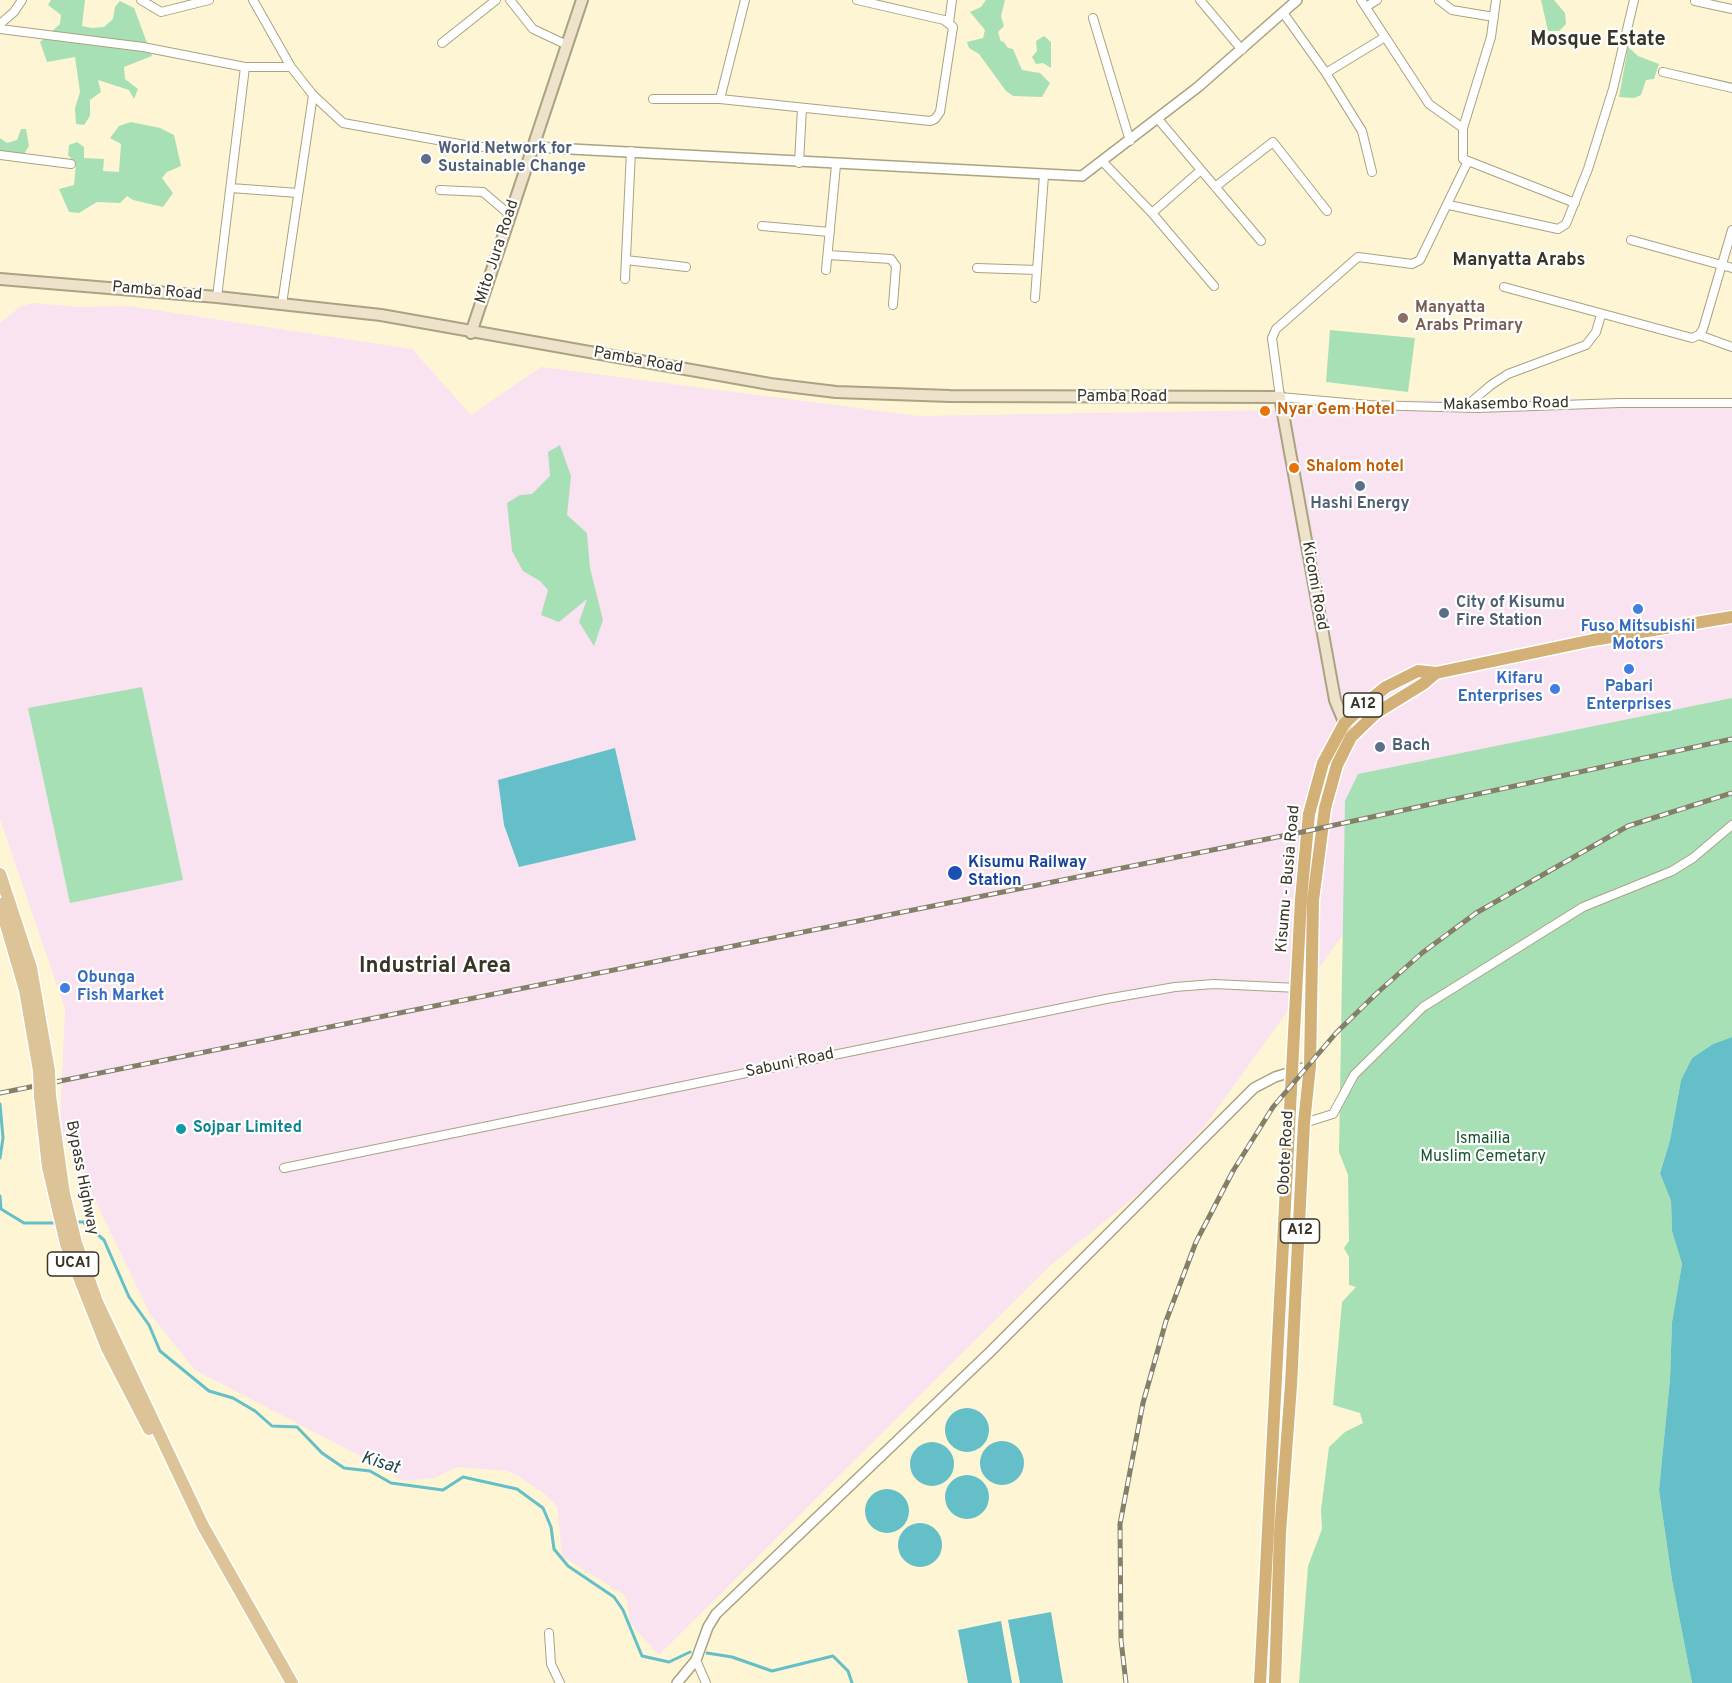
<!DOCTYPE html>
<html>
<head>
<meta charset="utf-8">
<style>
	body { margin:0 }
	canvas { display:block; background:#fdf5d3 }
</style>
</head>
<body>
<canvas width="1732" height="1683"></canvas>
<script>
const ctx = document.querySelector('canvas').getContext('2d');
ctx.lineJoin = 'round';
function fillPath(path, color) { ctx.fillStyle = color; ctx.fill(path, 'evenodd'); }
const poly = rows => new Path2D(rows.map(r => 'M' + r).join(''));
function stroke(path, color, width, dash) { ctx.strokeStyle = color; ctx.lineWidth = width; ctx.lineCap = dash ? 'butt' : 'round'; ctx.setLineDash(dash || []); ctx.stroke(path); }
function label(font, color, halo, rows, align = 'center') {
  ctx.font = font + ' Overpass,sans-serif'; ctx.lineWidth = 4.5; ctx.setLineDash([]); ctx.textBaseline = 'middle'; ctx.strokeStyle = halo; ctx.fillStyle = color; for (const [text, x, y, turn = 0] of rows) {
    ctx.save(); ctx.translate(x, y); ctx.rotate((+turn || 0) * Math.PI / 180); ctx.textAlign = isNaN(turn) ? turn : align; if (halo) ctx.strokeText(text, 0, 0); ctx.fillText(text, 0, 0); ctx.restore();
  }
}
fillPath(poly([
	[34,303,79,307,128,306,412,349,471,415,541,367,919,416,1275,410,1373,401,1693,398,1732,400,1732,745,1360,911,1204,1127,1147,1187,1053,1263,659,1655,630,1623,627,1600,623,1594,562,1556,557,1506,542,1492,517,1475,507,1471,458,1467,434,1478,403,1481,383,1468,195,1370,150,1314,60,1128,65,1009,0,819,0,323,21,306]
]), '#f9e3f1');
fillPath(poly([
	[51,0,85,0,82,26,92,28,104,27,113,19,115,7,120,1,134,8,152,56,124,67,125,79,138,89,134,99,129,90,98,80,101,92,90,100,90,116,84,125,76,124,75,108,80,92,75,57,47,62,40,42,60,24,61,15,48,5],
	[986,0,1005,0,1001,16,1004,26,998,32,1001,42,1003,41,1008,48,1013,49,1022,70,1040,73,1050,83,1042,97,1013,96,1006,91,979,54,969,48,967,42,983,38,985,30,970,12,981,7],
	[1541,0,1554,0,1565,13,1566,24,1559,31,1548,31],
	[1044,36,1051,42,1051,68,1043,63,1036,64,1032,57,1037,51,1036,41],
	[1628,47,1638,56,1659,64,1654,79,1646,80,1641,95,1634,98,1619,97],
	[131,122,160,128,174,135,181,166,167,172,162,178,173,193,163,207,133,200,127,196,120,203,97,202,79,213,69,212,59,189,74,185,76,164,68,155,69,145,77,142,84,147,84,158,104,159,103,171,119,172,121,144,110,138,119,126],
	[21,129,26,129,29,146,24,154,0,151,0,138,7,143,17,140],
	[1330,330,1415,338,1408,392,1326,382],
	[560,445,571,476,567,515,587,533,590,568,603,620,594,646,579,622,587,599,559,622,541,615,548,590,540,581,523,571,512,551,507,503,520,495,532,494,550,476,548,452],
	[142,687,183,880,70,903,28,708],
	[1732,698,1732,1037,1713,1044,1692,1058,1681,1080,1670,1140,1660,1172,1671,1201,1672,1231,1682,1264,1672,1322,1670,1379,1659,1490,1672,1580,1692,1683,1299,1683,1308,1566,1322,1529,1321,1510,1329,1447,1345,1432,1363,1423,1360,1413,1333,1405,1342,1302,1356,1287,1349,1285,1349,1257,1344,1248,1349,1241,1348,1175,1339,1152,1345,801,1358,774]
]), '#a8e0b5');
fillPath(poly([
	[615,748,636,840,519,867,504,825,498,780],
	[1732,1037,1732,1683,1692,1683,1672,1580,1659,1490,1670,1379,1672,1322,1682,1264,1672,1231,1671,1201,1660,1173,1670,1140,1681,1080,1692,1058,1713,1044],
	'945 1430a22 22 0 1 1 44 0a22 22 0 1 1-44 0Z',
	'980 1463a22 22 0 1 1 44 0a22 22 0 1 1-44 0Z',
	'910 1464a22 22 0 1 1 44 0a22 22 0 1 1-44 0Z',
	'945 1497a22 22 0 1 1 44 0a22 22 0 1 1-44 0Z',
	'865 1511a22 22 0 1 1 44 0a22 22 0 1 1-44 0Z',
	'898 1545a22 22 0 1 1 44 0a22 22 0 1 1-44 0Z',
	[1051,1612,1063,1683,1020,1683,1008,1620],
	[1001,1621,1012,1683,968,1683,958,1630]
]), '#65bfc8');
stroke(poly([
	[0,1104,3,1138,0,1158],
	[0,1196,1,1209,24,1223,54,1223],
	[77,1222,83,1222,104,1240,129,1297,149,1325,160,1351,209,1391,233,1398,255,1411,272,1426,297,1427,322,1453,344,1468,370,1471,391,1483,443,1490,463,1477,517,1489,543,1508,551,1527,554,1549,568,1566,614,1597,623,1610,642,1656,669,1662,690,1652],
	[707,1653,732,1657,772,1671,833,1656,848,1671,852,1683]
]), '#65bfc8', 3);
const minor = poly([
	[141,0,161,12,209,0],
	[253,0,291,67,313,95,343,123,476,147,533,147],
	[510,0,533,29,567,45],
	[1200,0,1242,50],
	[1361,0,1429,104,1463,128],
	[1439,0,1452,10,1494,17],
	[1496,0,1491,37,1463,128,1463,159,1575,203],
	[1695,1,1732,9],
	[1366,7,1377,0],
	[1284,14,1326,73,1385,37],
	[1093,18,1130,141],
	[949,23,952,0],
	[0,24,14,12,22,0],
	[0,29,143,47,245,67],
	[442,43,496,0],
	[1663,72,1732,88],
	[1326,73,1362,131,1372,172],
	[653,99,720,99,930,121,935,119,940,112,953,27,944,20,857,0],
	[720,99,745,0],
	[1158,119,1261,241],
	[0,155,71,164],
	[1103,162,1152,213,1201,170],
	[799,163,802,108],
	[1467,163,1420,260,1412,264,1358,257,1276,329,1272,338,1280,397,1369,405,1477,408,1620,403,1732,403],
	[1215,187,1273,142,1327,211],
	[231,188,298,193],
	[440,190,483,192,510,215],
	[1449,205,1558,229,1566,224,1588,169,1613,89,1634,0],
	[1152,213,1214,286],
	[762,226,830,232],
	[1631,240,1732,268],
	[828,255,891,259,896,266,893,305],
	[626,260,686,267],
	[977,268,1037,270],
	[826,270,836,165],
	[625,279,631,151],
	[1504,287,1692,338,1699,335,1703,329,1732,230],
	[217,297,245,67,291,67],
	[1035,298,1044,175],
	[282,304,313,95],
	[1699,335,1732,347],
	[1464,408,1491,385,1508,374,1586,345,1596,332,1601,315],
	[1304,1123,1333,1114,1354,1075,1423,1007,1583,907,1672,871,1693,858,1732,825],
	[284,1168,1106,999,1175,987,1214,984,1298,988],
	[549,1633,551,1664,560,1683],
	[696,1660,706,1683]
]);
const tertiary = poly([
	[533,147,1082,176,1198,87,1297,0],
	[677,1683,696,1660,708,1627,716,1614,990,1352,1254,1088,1275,1077,1310,1066]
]);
const secondary = poly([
	[0,279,217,297,381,315,770,384,836,392,950,396,1280,397,1335,700,1347,729],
	[471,333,582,0]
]);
const primary = poly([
	[0,874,31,968,49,1071],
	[0,904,25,990,39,1071],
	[40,1096,48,1167,66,1244,107,1348,149,1429],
	[50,1096,64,1194,76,1243,97,1302,203,1526,292,1683]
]);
const trunk = poly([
	[1260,1683,1301,899,1309,814,1323,763,1344,724,1367,702,1386,687,1418,671,1436,673,1593,640,1732,617],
	[1275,1683,1280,1533,1291,1385,1304,1123,1310,1066,1313,900,1325,808,1337,765,1351,737,1376,713,1423,684,1436,673]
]);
stroke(minor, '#aaa282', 10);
stroke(tertiary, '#aaa282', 12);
stroke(secondary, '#aaa282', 14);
stroke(primary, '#fff', 15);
stroke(trunk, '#fff', 15);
stroke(minor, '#fff', 8);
stroke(tertiary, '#fff', 9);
stroke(secondary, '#eee2cb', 10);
stroke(primary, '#ddc498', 12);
stroke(trunk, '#d2b076', 12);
const rail = poly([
	[0,1093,1307,831,1732,739],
	[1126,1683,1121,1640,1120,1524,1143,1403,1166,1321,1196,1242,1233,1171,1273,1107,1336,1033,1377,993,1422,953,1476,913,1628,826,1732,793]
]);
stroke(rail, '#847f69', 5);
stroke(rail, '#fff', 3, [9]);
const primaryBridge = poly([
	[39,1071,40,1096],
	[49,1071,50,1096]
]);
stroke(primaryBridge, '#fff', 15, []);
stroke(primaryBridge, '#ddc498', 12);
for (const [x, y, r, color] of [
	[426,159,6,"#5c6f8a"],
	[1403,318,6,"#8d6e63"],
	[1265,411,6,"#e8710a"],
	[1294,468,6,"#e8710a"],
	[1360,486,6,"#5c6f8a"],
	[1638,609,6,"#3f7fe0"],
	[1444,613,6,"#5c6f8a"],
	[1629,669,6,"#3f7fe0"],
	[1555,689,6,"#3f7fe0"],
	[1380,747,6,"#5c6f8a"],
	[955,873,8,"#1a4fb4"],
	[65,988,6,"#3f7fe0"],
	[181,1129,6,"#0f9aa8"]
]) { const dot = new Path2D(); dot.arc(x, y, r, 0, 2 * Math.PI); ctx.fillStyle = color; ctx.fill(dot); stroke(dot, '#fff', 2); }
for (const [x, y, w] of [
	[1363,705,39],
	[1300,1231,39],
	[73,1264,51]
]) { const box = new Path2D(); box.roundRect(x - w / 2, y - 12, w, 24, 4.5); ctx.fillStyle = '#fff'; ctx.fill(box); stroke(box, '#383527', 1.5); }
label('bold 15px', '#383527', null, [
	["A12",1363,705],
	["A12",1300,1231],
	["UCA1",73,1264]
]);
label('bold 16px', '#4e5e75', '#fff', [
	["World Network for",438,150],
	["Sustainable Change",438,168],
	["Hashi Energy",1360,505,"center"],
	["City of Kisumu",1456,604],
	["Fire Station",1456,622],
	["Bach",1392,747]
], 'left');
label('16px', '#383527', '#fff', [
	["Mito Jura Road",498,252,-72],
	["Pamba Road",157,292,5],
	["Pamba Road",638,361,10],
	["Pamba Road",1122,398],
	["Makasembo Road",1506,405,-1],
	["Kicomi Road",1314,586,80],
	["Kisumu - Busia Road",1289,879,-85],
	["Sabuni Road",790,1064,-12],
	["Obote Road",1287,1153,-87],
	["Bypass Highway",81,1178,79]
]);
label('bold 16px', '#785e54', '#fff', [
	["Manyatta",1415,309],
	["Arabs Primary",1415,327]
], 'left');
label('bold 16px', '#c56008', '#fff', [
	["Nyar Gem Hotel",1277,411],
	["Shalom hotel",1306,468]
], 'left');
label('bold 16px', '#366cbe', '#fff', [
	["Fuso Mitsubishi",1638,628],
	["Motors",1638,646],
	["Kifaru",1543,680,"right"],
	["Enterprises",1543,698,"right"],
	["Pabari",1629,688],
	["Enterprises",1629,706],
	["Obunga",77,979,"left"],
	["Fish Market",77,997,"left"]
]);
label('bold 16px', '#164399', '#fff', [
	["Kisumu Railway",968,864],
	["Station",968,882]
], 'left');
label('bold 16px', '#0d838f', '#fff', [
	["Sojpar Limited",193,1129]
], 'left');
label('16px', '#14552c', '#fff', [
	["Ismailia",1483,1140],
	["Muslim Cemetary",1483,1158]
]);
label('bold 18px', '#383527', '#fff', [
	["Manyatta Arabs",1519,261]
]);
label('italic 18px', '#1d474b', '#fff', [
	["Kisat",380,1464,17]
]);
label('bold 20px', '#383527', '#fff', [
	["Mosque Estate",1598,41]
]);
label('bold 22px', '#383527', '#fff', [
	["Industrial Area",435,968]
]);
</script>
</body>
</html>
